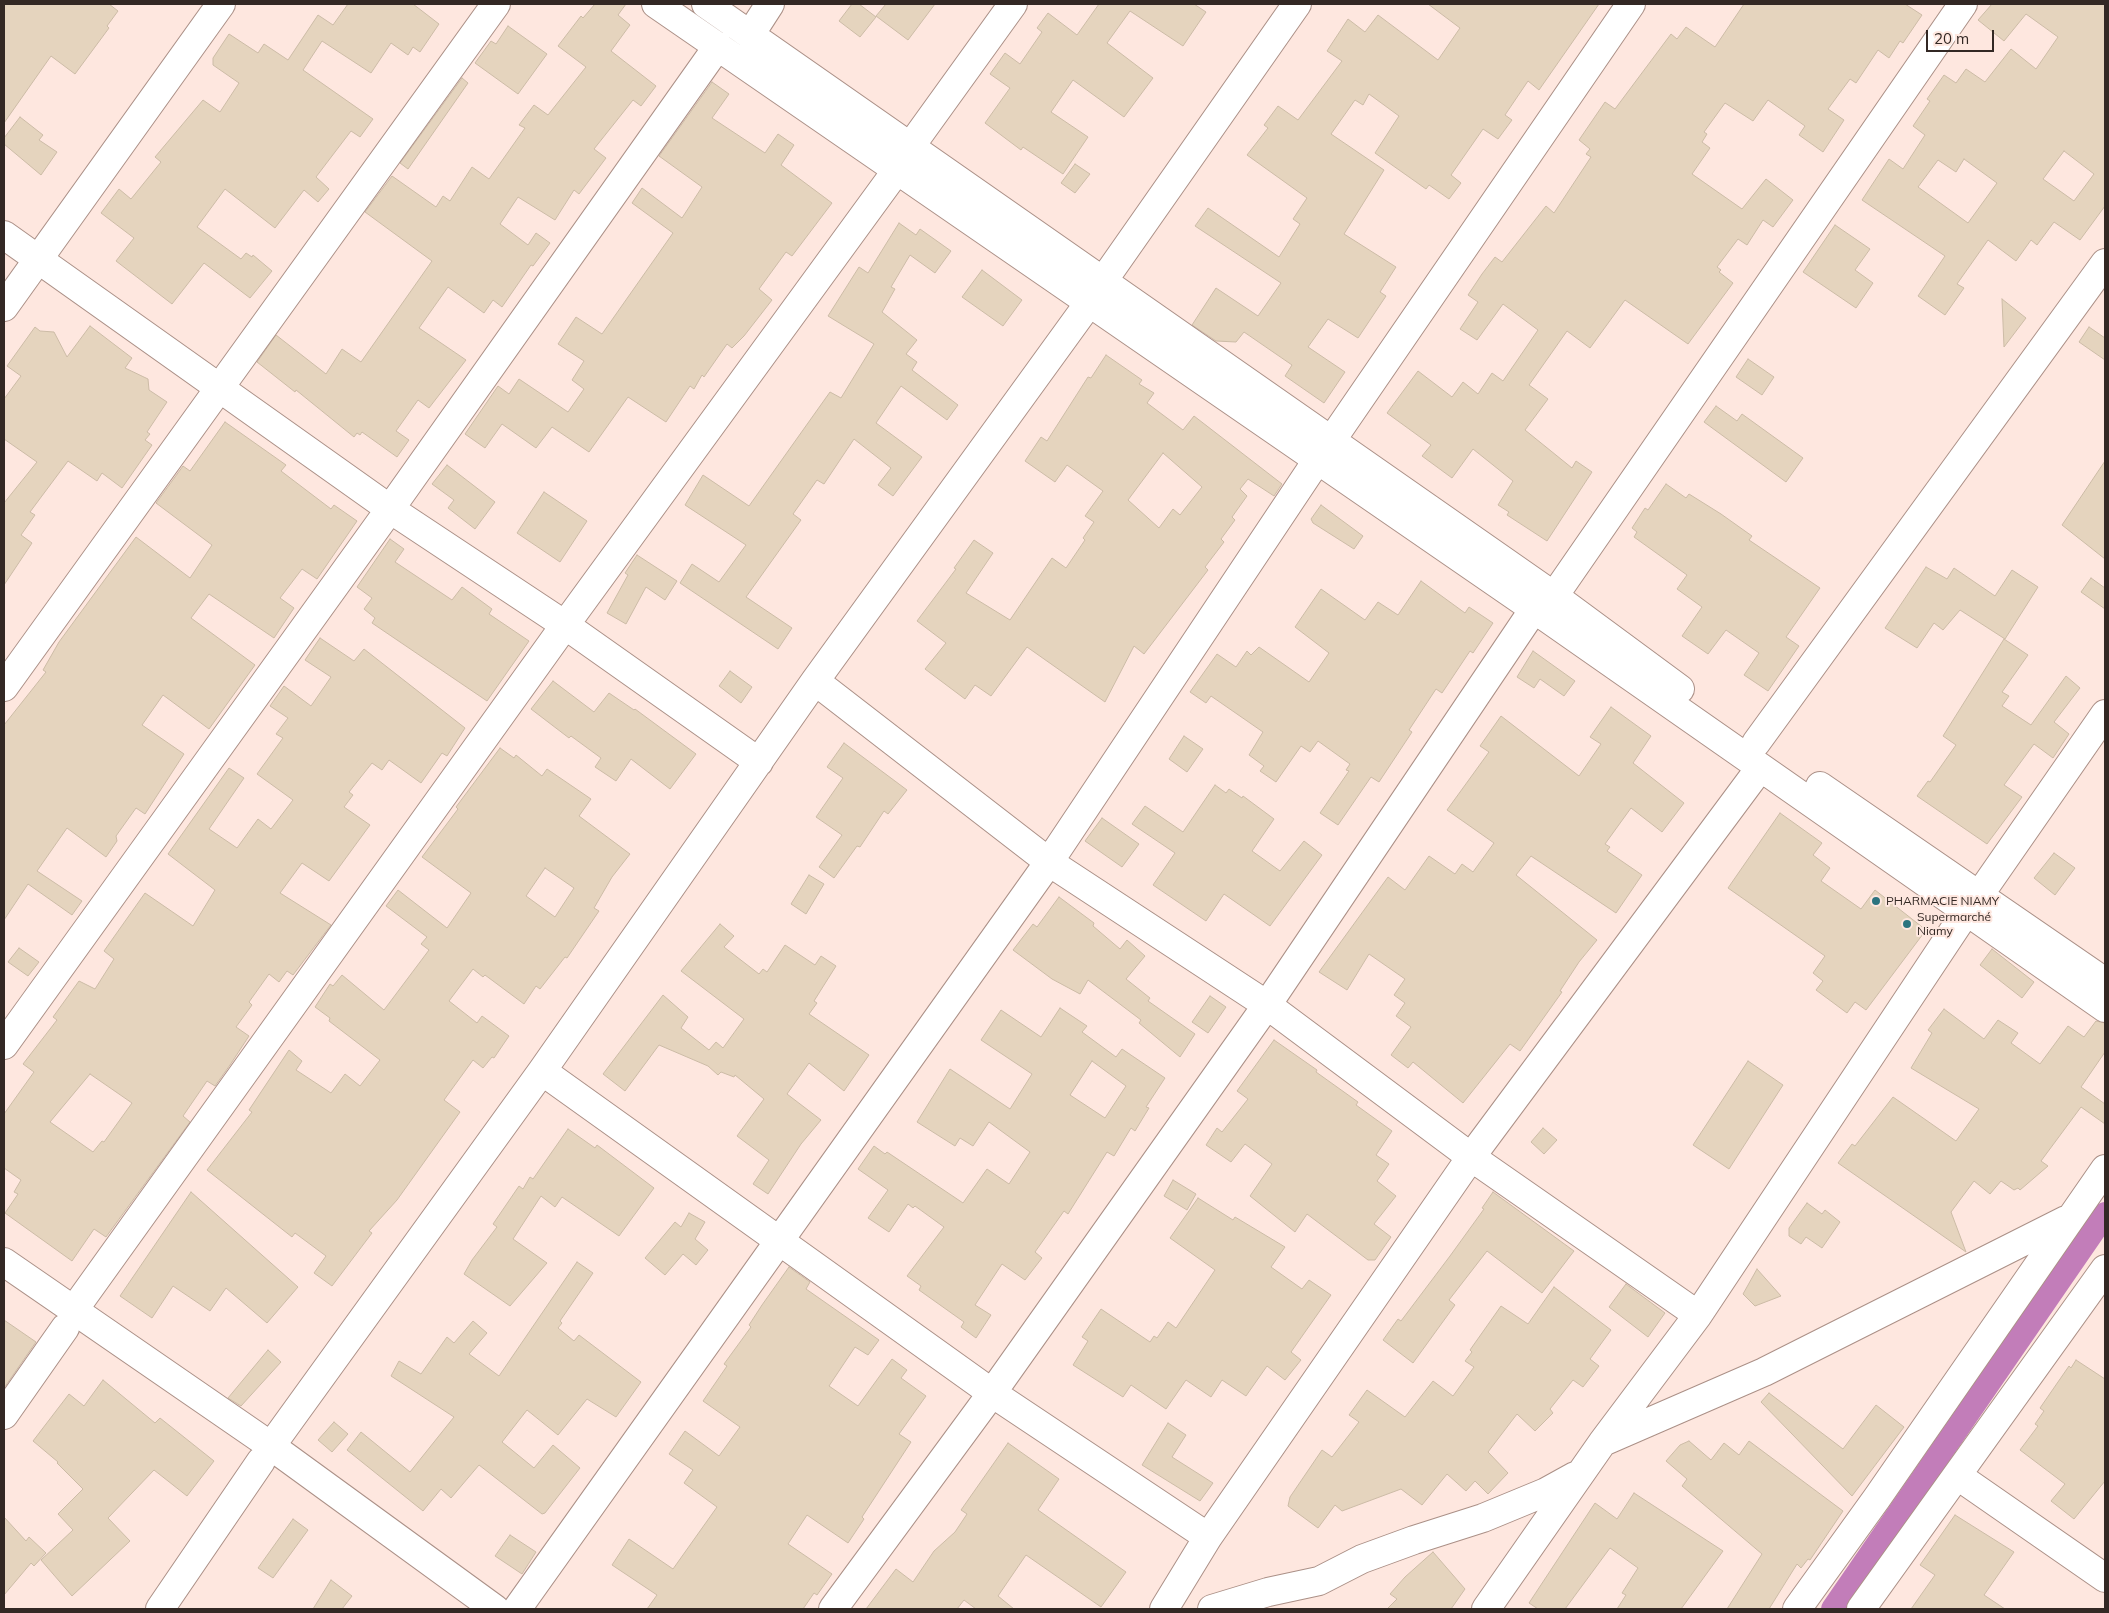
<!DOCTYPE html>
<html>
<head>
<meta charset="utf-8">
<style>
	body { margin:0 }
	#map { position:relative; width:2109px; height:1613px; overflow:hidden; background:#fee7df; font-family:Mulish,sans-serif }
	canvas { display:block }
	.frame { position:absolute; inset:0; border:5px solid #332824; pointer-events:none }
	.scale { position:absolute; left:1926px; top:30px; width:68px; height:22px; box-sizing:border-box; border:2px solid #332824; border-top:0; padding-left:6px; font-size:15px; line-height:18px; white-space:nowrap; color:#332824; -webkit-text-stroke:4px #fee7df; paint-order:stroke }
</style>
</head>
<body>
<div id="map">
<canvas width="2109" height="1613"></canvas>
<div class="frame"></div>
<div class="scale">20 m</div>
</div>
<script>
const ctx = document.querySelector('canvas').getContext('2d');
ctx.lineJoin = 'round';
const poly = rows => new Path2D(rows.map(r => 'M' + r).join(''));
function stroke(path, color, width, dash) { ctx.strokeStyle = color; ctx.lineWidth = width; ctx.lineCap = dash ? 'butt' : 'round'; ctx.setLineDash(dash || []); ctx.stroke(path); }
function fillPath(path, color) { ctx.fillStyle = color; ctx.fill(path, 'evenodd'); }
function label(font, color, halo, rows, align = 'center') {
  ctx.font = font + ' Mulish,sans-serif'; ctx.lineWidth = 4; ctx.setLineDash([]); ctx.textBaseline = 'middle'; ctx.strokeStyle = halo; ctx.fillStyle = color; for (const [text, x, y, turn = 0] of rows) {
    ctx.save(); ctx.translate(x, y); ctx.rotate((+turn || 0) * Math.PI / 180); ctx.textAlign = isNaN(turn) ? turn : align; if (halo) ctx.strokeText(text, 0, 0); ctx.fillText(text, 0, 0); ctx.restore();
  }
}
stroke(poly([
	[1833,1609,2105,1214]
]), '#c27db9', 24);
const building = poly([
	[4,4,109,4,118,11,107,26,109,28,75,74,51,56,4,123,4,4],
	[348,4,413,4,439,24,420,52,413,47,408,55,391,43,371,73,322,41,303,70,373,119,360,137,351,131,316,177,329,189,318,202,304,190,275,228,225,189,197,227,241,259,246,253,252,257,253,255,272,271,250,298,204,263,172,304,116,261,134,238,101,213,119,189,131,199,161,162,155,157,203,100,220,112,239,83,213,65,213,58,229,34,258,53,264,44,288,60,318,15,333,25,348,4],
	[595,4,626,4,618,15,630,25,611,51,656,86,641,106,633,100,594,149,606,158,579,194,574,190,555,220,518,197,500,224,528,245,536,233,550,243,533,266,531,265,502,307,493,300,484,313,448,287,419,328,466,360,429,408,418,400,396,431,409,440,397,457,362,432,360,435,357,433,354,437,296,390,295,392,257,362,276,335,326,374,342,349,361,362,432,261,365,212,392,176,436,207,443,196,450,201,472,167,489,179,525,128,519,125,534,105,548,115,586,67,558,46,581,16,583,18,595,4],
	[852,4,859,4,876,17,860,37,839,21,852,4],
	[886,4,935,4,908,40,876,16,886,4],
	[1099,4,1194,4,1206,12,1183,46,1130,11,1107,43,1153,78,1124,117,1073,80,1051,112,1088,137,1063,174,1023,147,1021,150,985,123,1010,88,990,74,1005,53,1020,64,1042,32,1037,28,1048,13,1077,35,1099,4],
	[1428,4,1599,4,1539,90,1528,81,1505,115,1512,120,1498,139,1483,129,1451,175,1461,183,1449,199,1429,185,1426,189,1375,153,1399,116,1369,94,1363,105,1355,100,1331,134,1384,170,1344,234,1396,267,1380,292,1386,296,1358,338,1328,319,1308,347,1345,372,1324,403,1285,376,1292,365,1244,332,1236,342,1216,341,1192,325,1216,288,1258,316,1281,283,1195,226,1208,208,1279,257,1300,224,1293,219,1307,198,1247,155,1268,128,1264,125,1278,106,1298,120,1342,61,1327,51,1348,19,1365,32,1378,15,1438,60,1460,28,1428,4],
	[1744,4,1905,4,1922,15,1903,43,1900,41,1889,58,1878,50,1856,83,1850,79,1828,109,1844,120,1823,152,1799,135,1805,126,1768,100,1753,121,1725,103,1704,132,1707,134,1702,142,1710,148,1692,174,1742,209,1766,179,1793,200,1773,227,1763,220,1747,245,1738,239,1717,267,1721,270,1719,272,1733,283,1688,344,1625,300,1590,348,1567,331,1529,385,1548,399,1525,430,1572,468,1576,461,1592,472,1547,541,1507,515,1509,512,1498,505,1513,481,1473,449,1452,478,1422,456,1431,445,1387,413,1418,371,1452,397,1463,382,1478,394,1492,373,1503,381,1538,330,1503,304,1477,340,1460,329,1478,302,1468,295,1482,274,1495,257,1502,262,1546,206,1554,213,1591,157,1586,154,1590,149,1579,140,1605,102,1615,109,1671,34,1677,39,1686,27,1715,47,1744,4],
	[1992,4,2105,4,2105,206,2080,240,2054,222,2037,245,2031,240,2016,261,1988,240,1957,284,1964,288,1945,315,1918,296,1945,256,1862,200,1889,159,1903,169,1925,135,1913,126,1930,101,1927,99,1944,75,1956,83,1966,69,1985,82,2011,49,2036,69,2058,37,2026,14,2004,41,1978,20,1992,4],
	[2064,151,2094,174,2074,201,2043,179,2064,151],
	[1964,159,1997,183,1968,223,1918,187,1938,160,1956,172,1964,159],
	[508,26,547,54,518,94,475,63,491,41,496,44,508,26],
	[462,78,468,83,408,169,400,163,462,78],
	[712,82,729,94,712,118,765,153,778,134,794,145,781,165,832,203,792,256,786,252,759,289,772,300,744,336,732,348,727,344,704,377,702,375,694,389,690,386,666,422,628,397,589,452,552,427,536,448,502,424,485,448,465,434,498,386,509,394,519,379,568,412,584,389,572,380,584,361,558,344,576,317,602,334,673,233,632,203,642,188,682,218,702,187,659,156,712,82],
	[20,117,43,135,39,140,57,152,41,175,4,144,4,138,20,117],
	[1075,164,1090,174,1075,193,1061,183,1075,164],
	[899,223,916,235,920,229,951,251,935,273,910,255,891,287,895,289,882,312,917,340,906,354,917,362,912,370,958,405,947,420,901,386,876,423,922,457,893,496,878,485,891,468,854,439,824,484,817,480,793,514,801,520,746,597,792,628,778,649,680,583,692,564,719,582,746,545,685,505,703,475,749,506,830,392,841,398,874,344,828,316,859,267,868,273,899,223],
	[1835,225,1870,249,1855,270,1873,283,1856,308,1803,272,1835,225],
	[982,270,1022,300,1003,326,962,297,982,270],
	[2002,299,2026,318,2004,347,2002,299],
	[90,326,132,358,125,368,148,379,149,390,167,402,147,432,150,434,145,440,152,445,122,488,102,473,97,481,68,461,30,512,35,515,21,535,32,543,4,585,4,503,37,462,4,439,4,399,21,376,7,366,35,327,40,331,54,332,67,357,90,326],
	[2089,327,2105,338,2105,360,2079,342,2089,327],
	[1106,355,1142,380,1139,384,1154,393,1147,403,1183,430,1194,416,1282,484,1274,496,1248,479,1240,489,1247,496,1232,517,1235,520,1221,539,1224,542,1205,567,1208,570,1144,654,1134,646,1105,702,1027,647,991,696,975,685,965,699,925,669,946,643,917,621,956,569,954,568,974,540,993,553,966,593,1010,620,1052,558,1066,568,1085,540,1083,538,1094,522,1085,516,1103,491,1067,465,1055,482,1025,461,1041,437,1047,441,1088,377,1091,378,1106,355],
	[1163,453,1202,487,1180,515,1173,509,1159,528,1128,500,1163,453],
	[1748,359,1774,377,1762,395,1736,377,1748,359],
	[1716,406,1737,421,1742,414,1803,458,1786,482,1704,422,1716,406],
	[225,422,286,465,281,471,331,509,334,505,357,521,317,579,302,569,280,598,294,608,274,638,209,594,191,618,255,665,209,729,163,695,142,725,184,754,145,814,136,808,116,836,117,841,106,857,67,828,37,871,82,901,72,915,28,884,4,920,4,725,46,672,43,670,59,642,136,537,190,578,212,545,156,503,183,466,190,471,225,422],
	[2105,461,2105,559,2062,525,2105,461],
	[447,465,495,502,475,529,448,508,454,500,432,484,447,465],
	[1666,484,1686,498,1689,494,1721,514,1752,536,1749,540,1820,588,1786,637,1799,646,1768,691,1744,675,1759,653,1726,630,1708,654,1682,636,1702,607,1677,589,1687,575,1634,537,1637,532,1632,528,1645,508,1648,510,1666,484],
	[544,492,587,521,560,562,517,533,544,492],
	[1321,505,1363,536,1354,549,1313,523,1311,519,1321,505],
	[390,539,404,549,395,562,452,600,462,587,492,609,489,614,529,641,487,701,372,623,375,618,364,609,372,598,357,587,390,539],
	[637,555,677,581,665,600,646,587,626,624,607,613,628,575,625,573,637,555],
	[1926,567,1947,579,1954,568,1995,596,2012,570,2038,587,2005,639,1960,610,1943,630,1934,623,1917,648,1885,628,1926,567],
	[2091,578,2105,588,2105,609,2081,592,2091,578],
	[1421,581,1465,613,1469,607,1493,623,1473,653,1470,651,1442,693,1436,689,1409,730,1412,732,1379,782,1371,777,1338,825,1320,813,1349,771,1346,770,1350,764,1318,741,1310,752,1301,746,1276,782,1260,771,1264,766,1249,755,1263,732,1211,696,1206,703,1190,692,1217,654,1236,667,1247,651,1251,655,1259,647,1309,682,1329,653,1295,627,1321,589,1365,620,1378,602,1398,615,1421,581],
	[320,638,354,661,364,649,465,728,447,756,442,753,421,783,389,760,382,770,372,763,349,792,353,795,344,807,370,825,329,881,302,863,280,893,331,925,293,975,287,971,279,982,269,974,249,1002,252,1005,236,1027,249,1036,230,1065,215,1086,207,1081,183,1116,190,1122,106,1237,94,1229,72,1261,5,1213,18,1194,14,1192,21,1180,4,1168,4,1114,34,1072,23,1064,57,1020,53,1017,79,981,95,989,114,959,104,951,145,893,193,926,215,890,168,854,229,768,244,778,209,829,237,848,258,819,271,829,293,800,257,774,283,738,276,734,288,718,270,706,284,686,311,706,331,677,305,660,320,638],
	[90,1074,132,1103,104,1142,102,1141,93,1152,50,1122,90,1074],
	[2004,639,2028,655,2002,692,2009,696,2002,706,2031,725,2066,676,2080,688,2054,722,2069,734,2053,758,2034,744,2004,785,2022,797,1987,844,1917,796,1928,781,1930,782,1956,745,1943,736,2004,639],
	[1533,651,1575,681,1564,696,1540,679,1534,688,1517,677,1533,651],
	[730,671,752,687,741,703,719,686,730,671],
	[553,681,594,712,609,693,634,710,635,709,696,754,670,789,631,759,616,781,595,767,601,758,571,736,569,738,531,709,553,681],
	[1611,707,1651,736,1633,763,1684,803,1662,832,1631,808,1605,844,1610,847,1607,851,1642,875,1616,913,1531,856,1516,875,1597,940,1579,962,1560,991,1562,992,1520,1051,1510,1044,1463,1103,1413,1062,1408,1068,1391,1055,1411,1027,1396,1016,1405,1003,1394,995,1405,979,1369,954,1347,990,1319,972,1388,877,1405,890,1429,856,1455,874,1462,864,1473,872,1494,843,1447,810,1489,752,1480,746,1501,716,1579,776,1601,744,1590,737,1611,707],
	[1184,736,1203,749,1187,772,1169,759,1184,736],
	[844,743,907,790,888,814,884,811,860,847,857,846,834,878,819,867,842,835,816,817,843,778,827,767,844,743],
	[500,748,514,758,516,755,542,776,547,769,591,799,579,816,630,854,612,877,594,908,599,911,567,958,565,957,540,989,536,986,524,1004,485,975,483,977,473,969,449,1001,477,1023,482,1016,509,1036,494,1058,492,1057,483,1068,473,1060,444,1100,460,1112,397,1200,369,1231,372,1233,332,1286,314,1273,326,1256,295,1233,292,1237,207,1170,252,1112,249,1110,289,1050,302,1061,296,1070,331,1093,345,1074,360,1086,380,1060,329,1021,330,1018,315,1007,330,984,333,986,342,975,384,1010,429,950,421,944,427,937,386,906,398,890,447,928,471,893,422,857,458,809,456,807,500,748],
	[545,868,574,888,555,917,526,896,545,868],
	[1215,785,1226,793,1229,789,1242,798,1243,796,1274,819,1252,851,1280,871,1304,841,1322,855,1270,926,1224,894,1206,921,1153,885,1175,853,1132,824,1145,806,1183,832,1215,785],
	[1780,813,1822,843,1813,855,1830,868,1821,881,1861,909,1875,890,1926,930,1866,1010,1855,1002,1847,1013,1816,990,1823,981,1813,973,1825,956,1728,888,1780,813],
	[1102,818,1139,844,1122,867,1085,841,1102,818],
	[2054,853,2075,868,2055,895,2034,878,2054,853],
	[809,875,824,884,806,914,791,904,809,875],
	[1059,897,1094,923,1093,926,1120,949,1127,940,1145,956,1126,979,1150,998,1148,1001,1195,1034,1180,1057,1139,1023,1141,1020,1088,980,1080,994,1052,979,1013,950,1033,924,1037,927,1059,897],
	[720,924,734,936,724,947,759,974,763,969,767,972,785,945,815,965,821,956,836,966,814,1001,817,1003,809,1014,869,1055,844,1091,809,1063,787,1094,821,1120,801,1144,768,1194,753,1184,769,1160,737,1136,764,1099,735,1075,734,1077,721,1072,718,1075,708,1066,659,1045,625,1091,603,1074,663,995,688,1017,681,1028,709,1050,716,1042,723,1048,744,1019,681,971,720,924],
	[19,948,39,962,28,976,8,962,19,948],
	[1992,949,2034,982,2022,998,1980,965,1992,949],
	[1210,996,1226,1007,1208,1033,1192,1022,1210,996],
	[1060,1008,1087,1026,1082,1032,1116,1057,1122,1049,1165,1078,1146,1107,1149,1108,1135,1131,1131,1128,1114,1156,1107,1152,1068,1214,1064,1211,1035,1252,1042,1258,1025,1280,1002,1264,975,1305,991,1315,976,1338,961,1327,964,1322,919,1290,921,1286,907,1276,944,1227,915,1206,913,1208,908,1204,889,1232,868,1218,888,1190,858,1169,874,1146,885,1154,887,1152,963,1203,987,1169,1009,1184,1030,1152,989,1122,973,1146,960,1138,955,1146,917,1122,950,1069,1010,1109,1032,1074,981,1040,1001,1010,1041,1037,1060,1008],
	[1092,1061,1126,1086,1105,1118,1070,1095,1092,1061],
	[1944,1009,1984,1039,1998,1020,2018,1033,2011,1043,2040,1064,2068,1026,2084,1037,2096,1021,2105,1023,2105,1052,2081,1087,2105,1104,2105,1124,2081,1107,2041,1161,2048,1166,2020,1190,2018,1188,2014,1190,2001,1181,1990,1194,1974,1181,1951,1212,1966,1252,1838,1163,1852,1144,1855,1146,1893,1097,1956,1141,1979,1109,1911,1068,1932,1033,1928,1030,1944,1009],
	[1274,1040,1317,1070,1316,1072,1358,1102,1356,1105,1392,1131,1376,1155,1389,1164,1377,1181,1396,1196,1374,1224,1391,1237,1375,1260,1368,1260,1307,1214,1295,1232,1250,1196,1272,1164,1245,1144,1231,1162,1206,1145,1217,1128,1222,1132,1248,1099,1237,1091,1274,1040],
	[1748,1061,1783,1085,1729,1169,1693,1145,1748,1061],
	[1543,1128,1557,1140,1544,1154,1531,1142,1543,1128],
	[568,1129,595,1148,597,1145,654,1188,619,1236,562,1197,555,1207,541,1196,513,1239,547,1263,510,1306,464,1274,472,1260,497,1227,493,1224,519,1186,523,1189,530,1177,533,1179,568,1129],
	[1173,1180,1196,1194,1187,1210,1164,1196,1173,1180],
	[191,1192,298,1287,267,1323,226,1288,210,1311,173,1286,152,1318,120,1296,191,1192],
	[1493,1192,1574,1251,1542,1293,1487,1251,1449,1300,1455,1305,1413,1363,1383,1340,1398,1319,1401,1321,1450,1256,1484,1209,1482,1208,1493,1192],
	[1198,1198,1233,1220,1235,1217,1285,1247,1271,1267,1302,1289,1309,1280,1331,1295,1291,1352,1301,1360,1285,1380,1267,1366,1246,1396,1222,1380,1211,1397,1186,1380,1166,1409,1131,1385,1123,1397,1073,1365,1088,1341,1082,1337,1101,1309,1150,1342,1154,1336,1157,1338,1168,1322,1176,1328,1215,1270,1170,1238,1198,1198],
	[1807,1203,1822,1214,1825,1210,1840,1222,1822,1248,1806,1237,1801,1244,1789,1236,1789,1228,1807,1203],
	[689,1213,705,1222,695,1239,708,1250,696,1265,683,1254,665,1275,645,1258,675,1222,681,1227,689,1213],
	[577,1262,593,1273,560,1321,562,1323,558,1328,574,1341,579,1335,641,1382,616,1417,587,1399,558,1435,527,1410,502,1442,534,1468,553,1445,580,1468,545,1513,542,1514,479,1465,451,1498,441,1489,423,1511,347,1450,361,1432,410,1472,454,1417,391,1376,399,1361,421,1374,447,1337,454,1343,473,1321,487,1333,469,1354,499,1376,577,1262],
	[789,1267,810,1282,806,1289,879,1340,868,1355,855,1347,829,1386,858,1406,892,1359,907,1370,901,1378,926,1396,899,1434,911,1442,862,1517,864,1519,848,1543,807,1515,788,1544,832,1574,817,1595,814,1593,803,1609,647,1609,657,1595,612,1565,629,1539,673,1569,717,1507,684,1483,693,1470,669,1454,685,1431,719,1456,740,1427,703,1401,727,1366,724,1364,751,1327,749,1325,762,1305,789,1267],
	[1757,1269,1781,1296,1755,1306,1743,1294,1757,1269],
	[1626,1284,1665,1313,1648,1337,1609,1307,1626,1284],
	[1554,1287,1611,1330,1590,1359,1599,1366,1583,1387,1573,1380,1550,1409,1553,1413,1535,1431,1517,1414,1488,1452,1508,1473,1488,1494,1475,1481,1466,1491,1447,1474,1422,1505,1401,1489,1342,1511,1335,1505,1318,1528,1288,1506,1290,1497,1322,1450,1332,1457,1359,1422,1349,1415,1367,1390,1405,1417,1433,1381,1453,1396,1474,1367,1465,1361,1472,1352,1470,1350,1501,1306,1528,1324,1554,1287],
	[4,1320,36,1342,4,1388,4,1320],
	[268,1350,281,1362,241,1406,228,1398,268,1350],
	[2076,1360,2105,1379,2105,1481,2074,1519,2051,1501,2065,1484,2020,1450,2038,1426,2035,1424,2044,1411,2040,1408,2069,1366,2071,1368,2076,1360],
	[103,1380,155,1423,160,1418,214,1461,187,1496,154,1470,108,1518,130,1541,72,1596,41,1560,73,1530,58,1514,83,1489,57,1463,58,1462,33,1441,69,1394,84,1406,103,1380],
	[1769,1393,1843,1449,1876,1405,1904,1427,1852,1496,1761,1402,1769,1393],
	[334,1422,348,1434,332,1452,318,1440,334,1422],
	[1168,1423,1186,1435,1172,1457,1213,1483,1200,1501,1142,1465,1168,1423],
	[1689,1441,1711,1460,1724,1443,1739,1455,1749,1441,1843,1511,1810,1560,1808,1559,1801,1568,1797,1564,1769,1609,1727,1609,1762,1554,1682,1486,1687,1479,1666,1461,1680,1445,1689,1441],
	[1008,1443,1059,1479,1038,1510,1126,1572,1101,1607,1026,1555,998,1596,1014,1609,976,1609,964,1600,957,1609,866,1609,896,1569,913,1582,934,1551,955,1532,967,1514,961,1510,1008,1443],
	[1634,1493,1723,1551,1681,1609,1617,1609,1626,1595,1622,1593,1638,1568,1610,1548,1565,1609,1538,1609,1529,1603,1595,1503,1617,1519,1634,1493],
	[1955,1515,2014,1552,1984,1595,2005,1609,1911,1609,1935,1575,1920,1565,1955,1515],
	[4,1517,26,1541,29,1537,46,1553,34,1566,31,1563,4,1595,4,1517],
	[293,1519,308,1530,273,1578,258,1568,293,1519],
	[510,1535,536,1552,522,1574,495,1556,510,1535],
	[1433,1552,1465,1589,1451,1609,1387,1609,1397,1599,1390,1594,1405,1577,1433,1552],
	[331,1580,352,1596,342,1609,313,1609,331,1580]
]);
fillPath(building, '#e5d4be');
stroke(building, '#ccbba6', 1);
const minor = poly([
	[656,4,1534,609,2105,1008],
	[706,4,1554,596,1680,689],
	[750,35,770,4],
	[910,147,1013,4],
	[4,235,390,509,565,625,759,762],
	[1103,281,1297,4],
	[4,307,221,4],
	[1331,441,1631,4],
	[1554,596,1963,4],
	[815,681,1049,862,1267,1005,1471,1157,1698,1315],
	[4,687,496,4],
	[1756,743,2105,263],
	[1820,786,2105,982],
	[1980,894,2105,714],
	[4,1045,390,509,718,46],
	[542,1071,992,1393,1208,1537],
	[4,1262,271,1446,495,1609],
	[73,1311,565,625,897,170],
	[4,1415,65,1328],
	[1603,1442,1764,1372,2066,1220],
	[271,1446,542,1071,815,681,1089,303],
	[1958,1476,2105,1578],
	[160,1609,261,1461],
	[517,1609,1049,862,1318,459],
	[833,1609,992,1393,1267,1005,1534,609],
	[1164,1609,1208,1537,1471,1157,1760,768],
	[1212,1609,1268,1592,1319,1581,1362,1559,1414,1540,1483,1518,1546,1492,1575,1476],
	[1486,1609,1602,1443,1698,1315,1966,912],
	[1797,1609,1877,1498,2105,1169],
	[1861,1609,2105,1269]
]);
stroke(minor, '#ab9087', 30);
stroke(minor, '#fff', 28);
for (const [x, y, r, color] of [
	[1876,901,5,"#2c747f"],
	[1907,924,5,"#2c747f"]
]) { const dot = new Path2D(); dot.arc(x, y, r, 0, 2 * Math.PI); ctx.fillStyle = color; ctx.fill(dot); stroke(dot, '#fee7df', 2); }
label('12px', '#332824', '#fee7df', [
	["PHARMACIE NIAMY",1886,901],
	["Supermarché",1917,917],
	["Niamy",1917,931]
], 'left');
</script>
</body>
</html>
